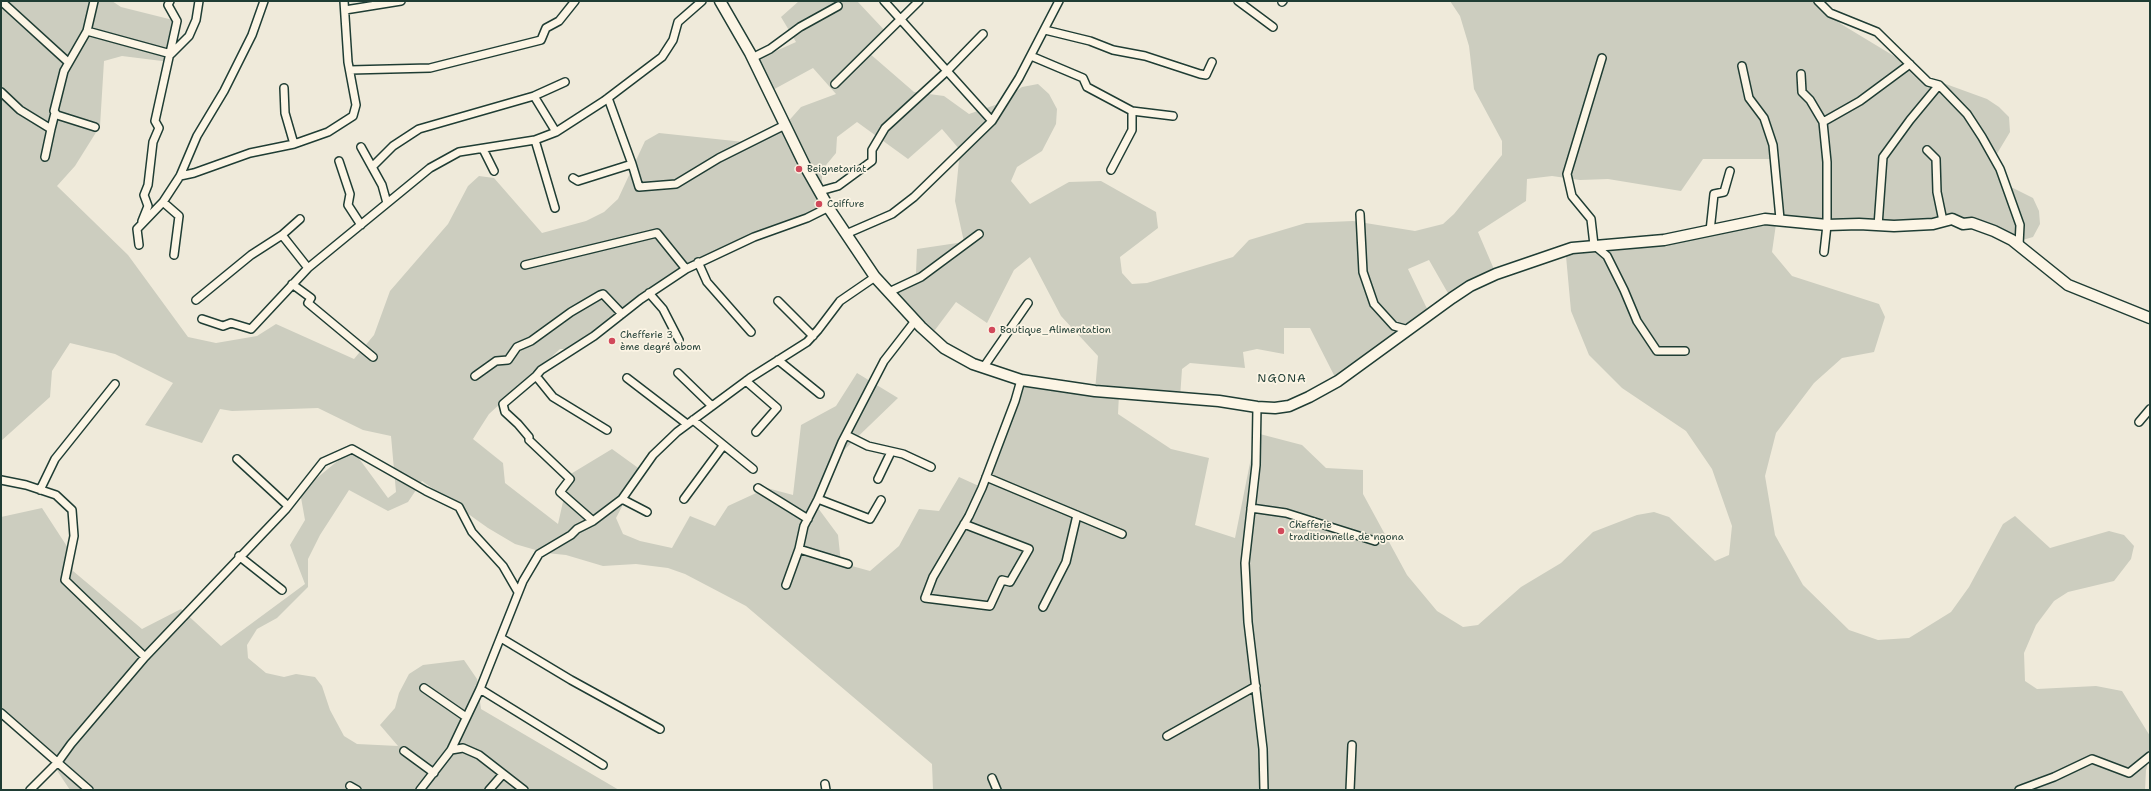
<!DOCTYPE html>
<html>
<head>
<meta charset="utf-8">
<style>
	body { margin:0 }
	#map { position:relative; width:2151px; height:791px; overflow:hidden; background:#efeada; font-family:"Shantell Sans",sans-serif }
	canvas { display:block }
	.frame { position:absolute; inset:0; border:2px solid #1f3d34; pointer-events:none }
</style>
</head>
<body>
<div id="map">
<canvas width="2151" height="791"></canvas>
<div class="frame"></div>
</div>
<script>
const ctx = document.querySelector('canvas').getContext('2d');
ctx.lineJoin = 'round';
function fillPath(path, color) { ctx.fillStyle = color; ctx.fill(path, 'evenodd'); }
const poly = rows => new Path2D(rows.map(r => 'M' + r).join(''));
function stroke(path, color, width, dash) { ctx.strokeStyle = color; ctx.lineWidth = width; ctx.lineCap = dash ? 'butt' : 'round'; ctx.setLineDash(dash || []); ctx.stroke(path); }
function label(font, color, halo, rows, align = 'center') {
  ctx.font = font + ' "Shantell Sans",sans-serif'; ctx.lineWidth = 3.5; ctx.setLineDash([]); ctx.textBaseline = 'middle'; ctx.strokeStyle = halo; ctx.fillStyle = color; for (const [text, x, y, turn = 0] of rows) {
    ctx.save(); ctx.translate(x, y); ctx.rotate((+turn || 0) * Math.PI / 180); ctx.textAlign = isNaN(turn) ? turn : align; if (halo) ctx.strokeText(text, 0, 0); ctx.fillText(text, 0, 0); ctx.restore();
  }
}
fillPath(poly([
	[1,1,112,1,121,7,177,21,170,62,122,56,104,61,100,126,75,166,57,186,128,255,188,337,216,343,257,336,276,324,354,359,374,335,390,291,448,224,468,186,479,176,494,178,542,233,586,221,604,212,618,199,645,141,659,133,744,142,785,125,801,107,836,94,813,68,769,92,754,61,796,42,781,17,799,1,857,1,888,34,869,53,914,92,944,96,969,114,998,104,1022,87,1038,84,1049,94,1057,109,1056,124,1042,151,1017,167,1011,181,1030,204,1069,182,1101,181,1156,212,1158,228,1120,257,1122,273,1132,284,1147,283,1233,257,1249,240,1306,223,1353,221,1415,231,1443,224,1454,214,1502,155,1502,141,1474,89,1469,46,1460,16,1450,1,1817,1,1841,24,1932,79,1987,99,1999,107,2009,117,2010,132,1995,157,1996,171,2005,184,2033,198,2039,211,2040,224,2033,237,2019,241,1966,225,1939,223,1860,228,1777,217,1772,252,1792,276,1879,304,1885,317,1874,352,1842,358,1814,383,1776,433,1765,476,1775,535,1803,585,1849,630,1878,640,1909,638,1951,612,1969,587,2003,524,2015,516,2050,548,2109,531,2124,535,2134,546,2131,559,2114,581,2068,592,2054,601,2036,625,2024,653,2025,681,2037,689,2096,686,2122,691,2150,736,2150,755,2146,770,2145,790,933,790,932,764,746,606,685,574,668,568,636,564,603,566,566,555,546,553,515,544,488,528,422,481,408,502,388,511,349,490,320,535,308,559,308,587,277,618,257,629,247,645,248,658,266,673,284,677,296,674,315,677,322,686,330,710,344,736,357,744,398,746,380,725,395,708,399,693,409,674,423,665,464,660,477,679,481,709,619,790,70,790,36,739,1,708,1,517,42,508,70,551,73,571,142,629,181,609,221,646,305,584,290,545,305,520,300,492,352,449,388,498,396,492,391,436,363,430,318,408,232,411,220,409,202,443,145,425,173,383,115,354,70,343,52,371,50,397,1,441],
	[857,122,908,159,942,129,960,150,955,201,964,242,917,249,916,273,889,292,932,334,956,302,987,323,1014,270,1030,257,1061,316,1098,356,1095,391,1021,380,981,487,959,477,939,511,919,509,899,546,870,571,841,563,838,535,818,508,829,477,842,452,898,398,857,373,836,406,801,425,793,495,767,488,728,506,715,526,690,516,672,548,640,541,623,534,616,518,641,470,612,449,569,475,558,524,505,483,503,463,473,439,489,414,560,349,574,349,607,331,627,313,696,261,724,250,748,235,830,210,822,192,822,170,836,153,837,137],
	[1703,159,1772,159,1777,216,1657,238,1565,245,1571,311,1589,355,1622,388,1686,431,1712,469,1732,526,1729,555,1715,561,1669,517,1654,512,1637,515,1593,532,1561,563,1521,587,1478,625,1463,627,1437,611,1407,575,1363,494,1363,470,1326,468,1302,445,1256,433,1235,538,1195,525,1209,458,1171,449,1118,414,1119,394,1180,398,1182,369,1190,363,1245,368,1243,352,1257,349,1284,354,1284,328,1310,328,1336,379,1431,317,1408,269,1429,260,1453,302,1496,274,1478,232,1526,201,1527,179,1552,176,1580,180,1608,179,1681,191]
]), '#cccdbf');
const street = poly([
	[1,1,68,62],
	[94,1,87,31,64,71,54,111,57,115,95,127],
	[884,1,992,121],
	[1238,1,1273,27],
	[1818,1,1830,13,1877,32,1928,82,1939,85,1967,114,1982,137,2000,169,2020,225,2019,245],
	[1282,2,1283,1],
	[345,10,401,1],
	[1045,30,1090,41,1113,50,1145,56,1200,74,1206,75,1212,62],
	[87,31,171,54,189,36,196,20,199,1],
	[1031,56,1083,78,1087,87,1132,111,1173,116],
	[752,58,770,49,800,27,838,6],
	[1602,58,1567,174,1572,196,1591,219,1594,245,1607,256,1624,290,1637,321,1657,351,1685,351],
	[1742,66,1749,98,1764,118,1773,145,1780,219],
	[350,70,430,68,541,40,546,28,559,21,575,1],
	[1801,74,1802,92,1810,100,1823,122,1827,162,1827,225,1824,252],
	[835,84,919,1],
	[284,88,285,113,294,144],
	[1,92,20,110,51,129,45,157],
	[534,96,556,132],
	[608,98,632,164],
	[1823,122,1860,101,1910,64],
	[51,129,55,113],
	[535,140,555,208],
	[361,147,382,185,387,203],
	[483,149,494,171],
	[1927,150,1936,159,1937,192,1943,221],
	[339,161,350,194,348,205,361,225],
	[372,167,393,146,419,129,534,96,565,82],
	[1111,170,1132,130,1132,111],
	[180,176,194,173,250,153,294,144,328,132,353,116,356,105,348,62,344,1],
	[573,178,578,181,632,164,639,187,676,184,719,158,785,125],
	[820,191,838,186,872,161,872,150,885,128,947,71,983,34],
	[163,202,179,216,174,255],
	[1360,214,1363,272,1374,304,1394,326,1409,330],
	[142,221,148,206,144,195,148,185,153,142,159,128,155,121,177,21,168,5,170,1],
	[1878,226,1883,157,1910,120,1939,85],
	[1710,231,1714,194,1724,192,1730,171],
	[846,234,892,214,914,197,992,121,1019,78,1059,1],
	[282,235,308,268],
	[139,245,137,229,163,202,180,176,197,136,224,91,252,35,264,1],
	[698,262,707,282,751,332],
	[525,265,657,233,686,269],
	[292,284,311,298,308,303,373,357],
	[889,292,921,277,979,234],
	[649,293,663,309,679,340],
	[196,300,251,255,282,235,300,219],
	[778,301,813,336],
	[202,319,223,326,231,323,251,329,308,268,430,168,459,152,535,140,556,132,604,101,662,57,673,40,678,22,702,1],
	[778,360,820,394],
	[983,368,1028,303],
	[678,373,712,406],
	[475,376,496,361,508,360,517,347,531,341,571,312,600,295,603,294,622,314],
	[536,376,553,397,607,430],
	[627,378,687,424],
	[746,381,777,408,756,432],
	[1257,407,1256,465,1245,563,1248,622,1263,749,1264,790],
	[693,420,753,469],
	[2139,422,2150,409],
	[846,435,868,446,903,454,931,467],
	[237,459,288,506],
	[986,477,1122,534],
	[878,479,891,452],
	[1,480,26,485,56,495,72,510,74,536,65,580,145,657,71,744,58,762,30,790],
	[758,488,808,519],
	[40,490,55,459,115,384],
	[622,499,647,512],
	[684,499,723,446],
	[818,499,870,519,881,500],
	[1251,508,1286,513,1375,541],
	[593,521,560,492,570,479,529,440,529,437,518,424,505,412,503,404,536,376,541,370,594,336,641,299,686,269,754,237,807,218,829,207],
	[964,524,1029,549,1010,582,1002,580,990,606,925,598,933,577,969,516,982,488,1015,401,1021,380],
	[799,549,848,564],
	[239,556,282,590],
	[786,585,799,549,804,526,818,499,842,442,884,361,915,321],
	[1043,607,1066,562,1077,515],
	[501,638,571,680,660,729],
	[145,657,286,509,323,462,352,449,426,491,459,507,472,532,503,566,518,592],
	[424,688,466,717],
	[480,689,603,765],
	[1,713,89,790],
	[1167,736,1256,686],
	[451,750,463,748,479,755,524,790],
	[404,751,434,773],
	[992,778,997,790],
	[825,784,826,790],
	[350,786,357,790],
	[420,790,451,750,480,689,523,581,539,554,571,535,577,529,593,521,622,499,653,455,677,432,750,378,807,342,818,330,840,301,875,277],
	[489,790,503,774],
	[1350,790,1352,745],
	[2019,790,2054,777,2092,759,2129,773,2150,756]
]);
const secondary = poly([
	[720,1,750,53,805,166,830,210,875,277,921,327,944,348,973,364,1021,380,1095,391,1219,401,1257,407,1275,408,1289,406,1309,397,1338,381,1452,298,1470,286,1496,274,1572,248,1664,240,1765,219,1827,225,1859,224,1894,226,1933,224,1952,219,1963,224,1972,223,1994,231,2012,240,2068,285,2150,318]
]);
stroke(street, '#1f3d34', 10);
stroke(secondary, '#1f3d34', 13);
stroke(street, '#fcf5e5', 7);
stroke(secondary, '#fcf5e5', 10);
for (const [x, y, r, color] of [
	[799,169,4,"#d1495b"],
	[819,204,4,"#d1495b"],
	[992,330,4,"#d1495b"],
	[612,341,4,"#d1495b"],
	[1281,531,4,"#d1495b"]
]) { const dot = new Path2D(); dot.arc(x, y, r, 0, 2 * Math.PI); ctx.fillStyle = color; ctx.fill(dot); stroke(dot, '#fcf5e5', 1.5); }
label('10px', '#1f3d34', '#fcf5e5', [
	["Beignetariat",807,169],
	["Coiffure",827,204],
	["Boutique_Alimentation",1000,330],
	["Chefferie 3",620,335],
	["ème degré abom",620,347],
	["Chefferie",1289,525],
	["traditionnelle de ngona",1289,537]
], 'left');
ctx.letterSpacing = '1px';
label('12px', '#1f3d34', '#fcf5e5', [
	["NGONA",1282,379]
]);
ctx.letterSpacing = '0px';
</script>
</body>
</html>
